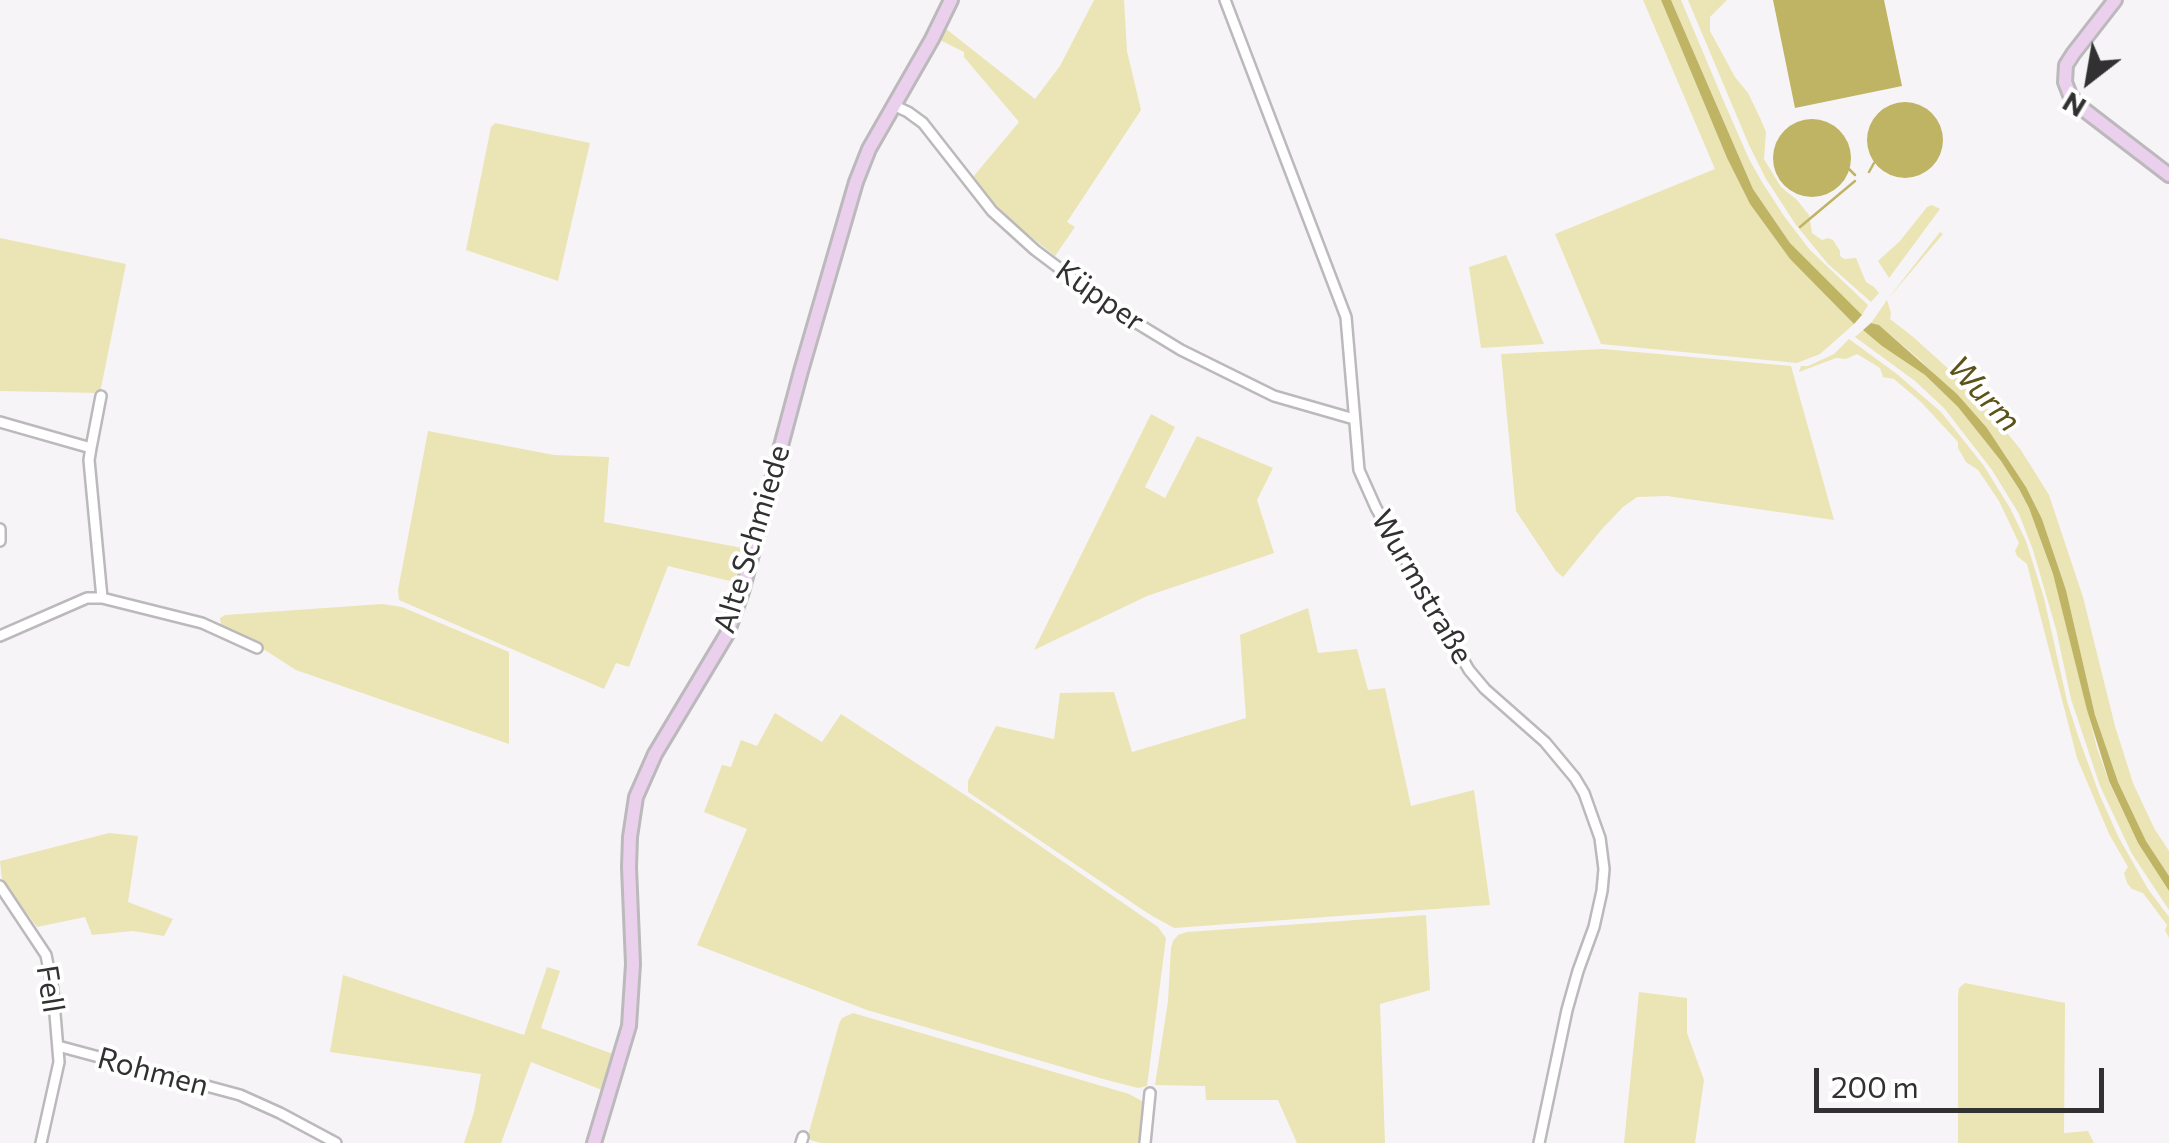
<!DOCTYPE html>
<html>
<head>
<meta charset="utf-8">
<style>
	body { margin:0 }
	#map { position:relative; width:2169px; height:1143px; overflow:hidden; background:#f7f4f7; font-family:Commissioner,sans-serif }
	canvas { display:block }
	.north { position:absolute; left:2039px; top:30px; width:100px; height:100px; -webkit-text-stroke:8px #fff; paint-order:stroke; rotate:211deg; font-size:28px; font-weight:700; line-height:40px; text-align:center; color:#323132 }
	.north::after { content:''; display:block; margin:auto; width:35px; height:45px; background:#323132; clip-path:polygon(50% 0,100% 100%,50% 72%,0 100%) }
	.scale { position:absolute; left:1814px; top:1068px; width:290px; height:45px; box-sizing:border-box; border:5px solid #323132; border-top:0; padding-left:12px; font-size:30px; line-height:35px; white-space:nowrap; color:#323132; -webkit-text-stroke:8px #fff; paint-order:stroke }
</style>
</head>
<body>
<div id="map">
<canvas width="2169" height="1143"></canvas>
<div class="north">N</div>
<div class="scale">200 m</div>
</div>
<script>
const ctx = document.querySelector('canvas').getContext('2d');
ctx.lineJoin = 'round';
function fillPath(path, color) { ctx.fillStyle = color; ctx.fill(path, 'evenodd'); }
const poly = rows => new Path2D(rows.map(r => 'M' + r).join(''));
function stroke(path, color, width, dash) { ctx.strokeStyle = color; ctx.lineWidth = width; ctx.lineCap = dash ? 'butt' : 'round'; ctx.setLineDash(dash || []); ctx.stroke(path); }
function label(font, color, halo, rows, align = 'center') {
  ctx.font = font + ' Commissioner,sans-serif'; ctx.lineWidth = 8; ctx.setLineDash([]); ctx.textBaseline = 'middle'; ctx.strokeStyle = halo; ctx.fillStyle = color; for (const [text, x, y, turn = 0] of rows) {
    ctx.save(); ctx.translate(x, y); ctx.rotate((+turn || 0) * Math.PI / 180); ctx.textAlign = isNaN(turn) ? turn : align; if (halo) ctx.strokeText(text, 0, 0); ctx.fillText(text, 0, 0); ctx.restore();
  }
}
fillPath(poly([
	[1094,0,1124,0,1127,51,1141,110,1067,222,1075,227,1055,256,1020,228,987,196,973,177,1019,122,964,57,964,52,940,40,945,28,1035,99,1060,66],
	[1643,0,1661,0,1727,158,1750,204,1790,259,1854,324,1820,354,1797,363,1601,344,1555,234,1715,169],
	[1671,0,1681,0,1724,102,1749,159,1762,182,1784,216,1810,250,1868,305,1862,315,1790,243,1753,189],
	[1688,0,1727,0,1710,17,1710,31,1735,77,1748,93,1761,120,1766,132,1764,159,1781,187,1797,200,1809,215,1812,233,1822,240,1828,238,1833,240,1840,251,1840,256,1844,259,1856,258,1866,282,1874,287,1879,293,1871,302,1828,264,1796,225,1766,179,1749,145],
	[495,123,590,143,558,281,466,250,491,127],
	[1932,205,1940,209,1889,278,1878,261,1900,241,1927,207],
	[1940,232,1943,234,1887,300,1891,313,1890,319,1912,336,1972,390,2021,450,2049,495,2083,597,2115,726,2133,783,2154,828,2169,851,2169,876,2146,841,2118,782,2095,715,2066,590,2042,519,2026,487,1987,428,1920,360,1879,325,1871,323,1887,300],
	[0,238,126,264,100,393,0,391],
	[1506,255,1544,344,1481,348,1469,267],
	[1863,330,1882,346,1925,375,1958,407,2001,461,2019,489,2029,508,2053,574,2097,748,2109,782,2138,843,2169,891,2169,910,2132,854,2100,786,2071,699,2056,629,2033,550,2019,514,1992,470,1944,408,1915,381,1855,337],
	[1849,339,1897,374,1941,412,1984,466,2010,508,2026,541,2044,598,2067,701,2078,736,2100,796,2119,838,2148,889,2169,917,2169,938,2165,930,2167,925,2143,893,2132,889,2127,883,2124,873,2128,867,2109,834,2077,758,2029,572,2027,564,2017,556,2015,551,2019,543,1999,501,1978,470,1966,462,1958,448,1958,442,1921,402,1894,379,1883,377,1880,368,1857,354,1846,359,1836,358,1799,372,1801,366,1808,366,1834,354],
	[1603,349,1791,366,1834,520,1667,496,1637,497,1623,507,1602,529,1563,577,1556,571,1516,511,1501,354],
	[1151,414,1175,427,1145,487,1165,498,1197,436,1273,468,1257,500,1274,553,1147,596,1034,650],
	[428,431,554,455,609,457,604,522,748,549,738,583,668,566,629,667,616,663,604,689,399,600,398,590],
	[382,604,402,607,509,652,509,744,296,670,246,638,221,625,220,618,225,615],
	[1308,608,1318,653,1357,649,1368,690,1385,688,1411,806,1474,790,1490,905,1174,928,1149,914,968,792,968,781,996,726,1054,739,1060,693,1114,692,1132,752,1246,718,1240,635],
	[775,713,822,742,841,714,988,810,1158,927,1166,938,1147,1086,1138,1088,1103,1079,867,1010,697,945,747,829,704,812,722,765,731,767,741,740,757,746],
	[109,833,138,836,128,902,173,919,164,936,133,931,92,935,85,917,37,927,2,880,0,861],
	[1426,915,1430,990,1380,1004,1385,1143,1297,1143,1278,1100,1206,1100,1205,1086,1155,1085,1168,1001,1171,948,1173,941,1178,935,1187,932],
	[547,967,560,971,541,1028,613,1054,602,1090,531,1062,501,1143,464,1143,474,1112,481,1074,330,1052,343,975,524,1035],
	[1965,983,2065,1003,2064,1133,2088,1131,2094,1143,1958,1143,1958,996,1959,988],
	[1639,992,1687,998,1687,1033,1704,1080,1695,1143,1624,1143],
	[853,1013,1129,1094,1142,1101,1145,1108,1141,1143,821,1143,807,1139,839,1024,842,1018]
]), '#ebe4b4');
fillPath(poly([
	[1661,0,1671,0,1753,189,1790,243,1862,315,1854,324,1790,259,1750,204,1727,158],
	[1773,0,1884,0,1902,86,1795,108],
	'1867 140a38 38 0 1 1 76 0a38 38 0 1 1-76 0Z',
	'1773 158a39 39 0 1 1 78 0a39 39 0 1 1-78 0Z',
	[1871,323,1879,325,1957,394,1987,428,2026,487,2042,519,2066,590,2095,715,2118,782,2146,841,2169,876,2169,891,2138,843,2109,781,2087,710,2053,574,2029,508,2019,489,2001,461,1958,407,1925,375,1882,346,1863,330]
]), '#bfb364');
stroke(poly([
	[1849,169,1855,175],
	[1869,172,1874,163],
	[1800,227,1855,181]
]), '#bfb364', 2.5);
const street = poly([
	[1225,0,1346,317,1359,470,1376,508,1469,670,1485,689,1545,742,1575,778,1584,793,1600,838,1604,869,1602,891,1594,927,1578,971,1567,1010,1539,1143],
	[893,105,908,112,923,123,992,211,1035,250,1112,308,1181,350,1274,396,1354,419],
	[0,422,91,448,89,460,102,598,87,598,0,636],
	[91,448,101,396],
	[0,529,0,541],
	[102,598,202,623,257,648],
	[0,886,46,955,53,990,59,1062,41,1143],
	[58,1046,240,1095,280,1113,336,1143],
	[801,1143,803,1137],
	[1145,1143,1150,1093]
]);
const secondary = poly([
	[2115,0,2073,54,2066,65,2065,82,2070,95,2083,109,2169,175],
	[594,1143,629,1026,633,964,629,867,630,837,636,797,655,754,727,634,742,592,801,371,856,182,869,149,932,39,951,0]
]);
stroke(street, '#bcb9bc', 14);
stroke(secondary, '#bcb9bc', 18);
stroke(street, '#fff', 9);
stroke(secondary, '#ead0ec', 12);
label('30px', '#323132', '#fff', [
	["Küpper",1100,296,35],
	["Alte Schmiede",752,539,-73],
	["Wurmstraße",1422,587,60],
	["Fell",50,989,81],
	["Rohmen",153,1072,15]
]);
label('italic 32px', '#5c5318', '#fff', [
	["Wurm",1984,394,47]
]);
</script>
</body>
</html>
